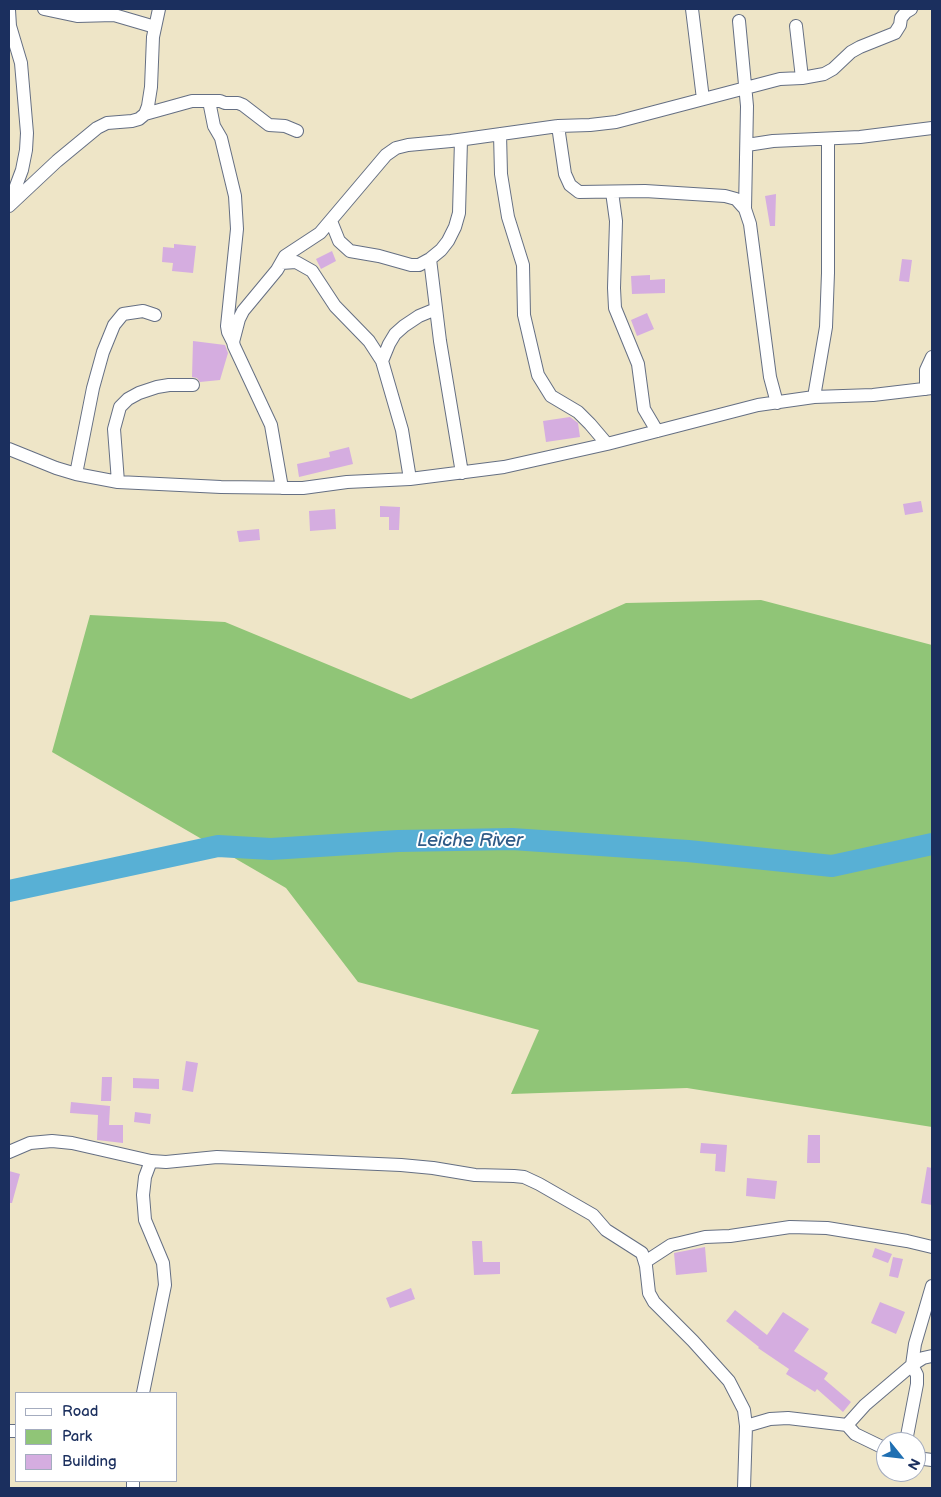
<!DOCTYPE html>
<html>
<head>
<meta charset="utf-8">
<style>
	body { margin:0 }
	#map { position:relative; width:941px; height:1497px; overflow:hidden; background:#eee5c7; font-family:"Balsamiq Sans",sans-serif }
	canvas { display:block }
	.frame { position:absolute; inset:0; border:10px solid #1b2f5e; pointer-events:none }
	.legend { position:absolute; left:15px; top:1392px; width:162px; height:90px; box-sizing:border-box; background:#fff; border:1px solid #a4acbf; margin:0; padding:6px 9px; list-style:none; font-size:15px; color:#1b2f5e }
	.legend li { display:flex; align-items:center; gap:10px; height:25px }
	.legend b { width:25px; border:1px solid #a4acbf }
	.north { position:absolute; left:876px; top:1432px; width:50px; height:50px; box-sizing:border-box; background:#fff; border:1px solid #a4acbf; border-radius:50%; rotate:119deg; font-size:14px; font-weight:700; line-height:20px; text-align:center; color:#1b2f5e }
	.north::after { content:''; display:block; margin:auto; width:18px; height:22px; background:#1f6fb2; clip-path:polygon(50% 0,100% 100%,50% 72%,0 100%) }
</style>
</head>
<body>
<div id="map">
<canvas width="941" height="1497"></canvas>
<div class="frame"></div>
<ul class="legend">
<li><b style="height:6px;background:#fff"></b>Road</li>
<li><b style="height:14px;background:#90c577"></b>Park</li>
<li><b style="height:14px;background:#d5ade0"></b>Building</li>
</ul>
<div class="north">N</div>
</div>
<script>
const ctx = document.querySelector('canvas').getContext('2d');
ctx.lineJoin = 'round';
function fillPath(path, color) { ctx.fillStyle = color; ctx.fill(path, 'evenodd'); }
const poly = rows => new Path2D(rows.map(r => 'M' + r).join(''));
function stroke(path, color, width, dash) { ctx.strokeStyle = color; ctx.lineWidth = width; ctx.lineCap = dash ? 'butt' : 'round'; ctx.setLineDash(dash || []); ctx.stroke(path); }
function label(font, color, halo, rows, align = 'center') {
  ctx.font = font + ' "Balsamiq Sans",sans-serif'; ctx.lineWidth = 4; ctx.setLineDash([]); ctx.textBaseline = 'middle'; ctx.strokeStyle = halo; ctx.fillStyle = color; for (const [text, x, y, turn = 0] of rows) {
    ctx.save(); ctx.translate(x, y); ctx.rotate((+turn || 0) * Math.PI / 180); ctx.textAlign = isNaN(turn) ? turn : align; if (halo) ctx.strokeText(text, 0, 0); ctx.fillText(text, 0, 0); ctx.restore();
  }
}
fillPath(poly([
	[761,600,932,645,932,1127,687,1088,511,1094,539,1030,358,982,286,888,52,752,90,615,225,622,411,699,626,603]
]), '#90c577');
stroke(poly([
	[9,891,218,846,271,849,398,841,512,839,688,851,832,866,932,844]
]), '#58b0d5', 22);
fillPath(poly([
	[776,194,775,226,770,226,765,196],
	[174,244,196,246,193,273,172,271,173,263,162,262,163,247,174,248],
	[332,251,336,261,321,269,316,259],
	[902,259,912,260,909,282,899,281],
	[650,275,650,280,665,279,665,293,632,294,631,276],
	[647,313,654,329,637,336,631,320],
	[193,341,225,345,228,353,220,380,200,382,197,378,192,377],
	[570,417,578,423,580,437,546,442,543,421],
	[349,447,353,464,299,477,297,464,330,457,329,452],
	[921,501,923,512,905,515,903,504],
	[380,506,400,507,399,530,389,530,389,517,380,517],
	[335,509,336,529,310,531,309,511],
	[259,529,260,540,239,542,237,531],
	[186,1061,198,1063,193,1092,182,1090],
	[102,1077,112,1077,111,1101,101,1101],
	[133,1078,159,1079,159,1089,133,1088],
	[71,1102,110,1106,109,1125,123,1125,123,1143,97,1140,98,1115,70,1113],
	[135,1112,151,1114,150,1124,134,1122],
	[808,1135,820,1135,820,1163,807,1163],
	[701,1143,727,1145,725,1172,715,1171,716,1154,700,1153],
	[927,1167,932,1168,932,1205,921,1203],
	[9,1171,20,1174,12,1203,9,1203],
	[747,1178,777,1181,775,1199,746,1196],
	[472,1241,482,1241,483,1262,500,1262,500,1274,474,1275],
	[705,1247,707,1272,676,1275,674,1253],
	[875,1248,892,1254,888,1263,872,1257],
	[893,1257,903,1259,898,1278,889,1276],
	[411,1288,415,1299,390,1308,386,1298],
	[880,1302,905,1312,896,1334,871,1323],
	[735,1310,767,1335,783,1312,809,1329,794,1351,828,1373,824,1379,851,1402,843,1412,817,1389,815,1392,786,1374,789,1369,758,1348,759,1347,726,1321]
]), '#d5ade0');
const minor = poly([
	[44,9,77,16,114,15,155,27],
	[692,9,703,99],
	[9,10,10,26,21,63,27,133,26,150,22,170,10,202],
	[739,21,747,106,745,209],
	[796,26,802,78],
	[209,101,214,126,221,138,235,196,237,229,227,326,228,332,233,342],
	[145,114,192,101,220,101,225,103,238,103,243,105,269,125,285,126,297,131],
	[558,126,565,174,570,185,579,192,645,191,725,196,736,199,745,209,750,224,770,377,777,403],
	[500,134,501,174,508,217,523,265,524,315,538,375,551,396,578,412,590,424,607,444],
	[747,145,773,141,860,137,932,128],
	[612,192,616,221,614,288,615,308,638,364,644,409,657,431],
	[9,206,57,161,97,128,107,123,132,121,139,119,145,114,148,106,151,87,153,37,159,9],
	[331,221,339,241,350,251,379,256,411,265,419,265,430,259,441,250,448,241,455,227,459,213,461,140],
	[430,259,440,341,462,473],
	[281,263,296,262,312,271,335,306,369,341,382,361,402,430,410,479],
	[382,361,389,344,395,334,404,326,419,316,436,309],
	[926,389,926,370,932,357],
	[814,397,826,327,828,273,828,139],
	[9,449,56,468,76,474,118,482,221,487,303,488,347,482,410,479,504,467,607,444,758,405,814,397,873,395,932,388],
	[76,474,93,388,103,352,114,325,123,314,143,311,155,315],
	[118,482,114,429,120,407,128,399,139,393,157,387,169,385,193,385],
	[282,488,271,425,234,346,233,342,239,319,243,311,277,270,285,256,320,233,386,155,396,148,408,145,451,141,558,126,590,125,616,122,780,79,802,78,824,74,833,69,851,52,860,47,895,33,900,25,901,18,906,12,911,9],
	[9,1152,30,1143,52,1141,72,1143,151,1161,166,1162,217,1157,401,1165,433,1168,475,1175,514,1176,524,1177,539,1184,593,1215,606,1230,642,1253,646,1266,649,1293,654,1302,693,1341,729,1381,744,1410,746,1426,744,1488],
	[645,1262,671,1245,680,1243,705,1237,730,1236,790,1227,827,1228,907,1241,932,1247],
	[143,1393,165,1285,163,1263,145,1220,143,1195,145,1177,151,1161],
	[847,1425,855,1434,886,1449],
	[746,1426,770,1419,788,1418,847,1425,865,1405,912,1365,923,1358,932,1356],
	[9,1431,16,1431],
	[908,1442,907,1436,917,1384,917,1375,912,1365,915,1344,932,1286],
	[916,1458,932,1460],
	[133,1481,133,1488]
]);
stroke(minor, '#656f83', 14);
stroke(minor, '#fff', 12);
label('italic 19px', '#305c88', '#fff', [
	["Leiche River",470,841]
]);
</script>
</body>
</html>
